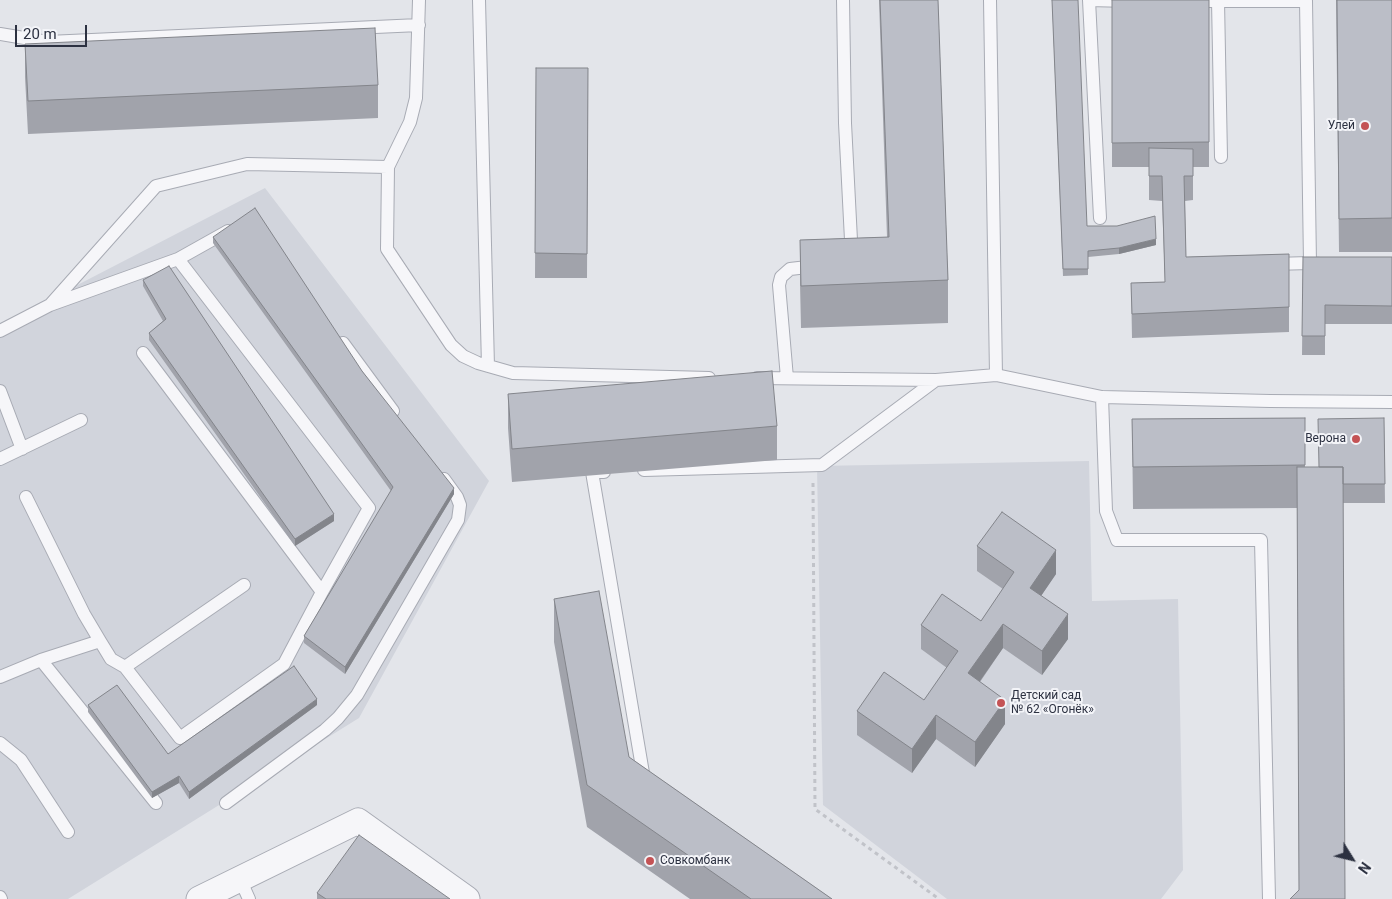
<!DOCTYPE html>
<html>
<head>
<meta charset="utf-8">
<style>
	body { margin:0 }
	#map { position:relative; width:1392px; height:899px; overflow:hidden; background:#e3e5ea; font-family:Roboto,sans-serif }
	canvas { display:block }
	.north { position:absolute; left:1327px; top:834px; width:50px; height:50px; -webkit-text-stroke:4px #f3f4f8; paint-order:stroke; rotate:126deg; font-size:14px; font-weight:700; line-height:20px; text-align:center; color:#2c3141 }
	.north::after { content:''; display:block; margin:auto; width:18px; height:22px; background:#2c3141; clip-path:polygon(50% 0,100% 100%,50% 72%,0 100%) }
	.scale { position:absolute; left:15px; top:25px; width:72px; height:22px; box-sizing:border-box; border:2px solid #2c3141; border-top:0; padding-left:6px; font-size:15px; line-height:18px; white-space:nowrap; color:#2c3141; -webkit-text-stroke:4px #f3f4f8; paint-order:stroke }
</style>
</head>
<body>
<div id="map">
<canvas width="1392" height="899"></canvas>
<div class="north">N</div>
<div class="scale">20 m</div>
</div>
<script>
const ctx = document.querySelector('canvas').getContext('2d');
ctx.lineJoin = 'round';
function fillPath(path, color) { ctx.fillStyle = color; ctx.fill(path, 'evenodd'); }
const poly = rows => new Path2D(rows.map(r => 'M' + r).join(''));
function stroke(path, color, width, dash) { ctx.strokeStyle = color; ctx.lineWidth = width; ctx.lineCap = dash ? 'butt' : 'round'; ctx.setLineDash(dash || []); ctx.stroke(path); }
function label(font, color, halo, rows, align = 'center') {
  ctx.font = font + ' Roboto,sans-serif'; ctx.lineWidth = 4; ctx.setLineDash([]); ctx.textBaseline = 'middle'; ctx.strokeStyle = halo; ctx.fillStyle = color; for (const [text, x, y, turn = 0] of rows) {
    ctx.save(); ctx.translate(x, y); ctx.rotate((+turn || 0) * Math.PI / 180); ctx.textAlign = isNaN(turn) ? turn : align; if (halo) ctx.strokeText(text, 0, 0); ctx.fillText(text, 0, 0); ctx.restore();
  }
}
fillPath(poly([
	[265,188,489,481,359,718,68,899,0,899,0,325],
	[1089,461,1092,601,1178,599,1183,870,1161,899,947,899,823,805,817,466]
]), '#d1d4dc');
const lane = poly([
	[419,0,416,98,410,122,388,167,387,249,451,345,463,356,478,363,513,373,709,378],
	[479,0,488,366],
	[843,0,845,123,851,240,847,254],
	[990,0,996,375,1102,397,1270,401,1392,402],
	[1089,0,1128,1],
	[1089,0,1100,218],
	[1193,1,1306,1,1310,263,1320,264],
	[1218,1,1221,157],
	[0,34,48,42,419,25],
	[178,259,228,231],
	[1273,264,1310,263],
	[51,304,156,186,247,164,388,167],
	[0,331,50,305,178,259,369,508,322,592,284,664,180,738,125,667,244,585],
	[343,343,393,411],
	[143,353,322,592],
	[757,378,936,380,996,375],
	[787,378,779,285,781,277,790,269,816,266],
	[0,391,22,449],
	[1102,397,1106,511,1117,540,1261,540,1269,899],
	[0,459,81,420],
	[644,470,822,465,936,380],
	[604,472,592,472,644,779,648,781],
	[26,497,84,614,100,641,111,659,125,667],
	[41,660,156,803],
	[0,677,41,660,100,641],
	[0,743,21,760,68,832],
	[226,803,325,730,338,718,357,695,458,520,460,505,457,497,444,479],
	[240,879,249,899],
	[0,897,1,899]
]);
const street = poly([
	[199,899,358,821,467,899]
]);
stroke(lane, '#a8abb4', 14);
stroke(street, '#a8abb4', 27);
stroke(poly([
	[813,483,815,809,939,899]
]), '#c1c3c9', 3, [4, 4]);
stroke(lane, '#f6f6f9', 12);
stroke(street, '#f6f6f9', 25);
fillPath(poly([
	[879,0,938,0,948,280,948,323,801,328,800,283,800,240,887,237],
	[1052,0,1087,226,1156,245,1119,254,1088,257,1088,275,1063,276],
	[1112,0,1209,0,1209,167,1193,167,1193,200,1185,201,1186,257,1289,254,1289,332,1132,338,1131,283,1165,282,1162,201,1149,200,1149,167,1112,167],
	[1336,0,1392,0,1392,252,1339,252],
	[25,44,378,85,378,118,28,134,25,77],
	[536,68,588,68,587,278,535,278],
	[213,237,362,371,454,494,345,674,304,643,304,636,391,491,213,243],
	[1303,257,1392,257,1392,324,1325,324,1325,355,1302,355],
	[143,280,334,521,295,546,149,340,149,333,163,321,143,286],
	[508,394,777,426,777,460,512,482,508,428],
	[1305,418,1305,467,1318,467,1384,418,1385,503,1343,503,1299,890,1297,508,1133,509,1132,419],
	[977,546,1056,574,1041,596,1068,639,1042,675,1003,648,980,682,1005,724,975,767,936,739,912,773,857,735,857,711,924,700,947,668,921,649,921,625,981,621,1003,589,977,571],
	[554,599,629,757,832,899,690,899,587,827,554,642],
	[88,705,168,754,317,705,189,799,179,783,152,798,88,712],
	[317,893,450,899,317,899]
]), '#a1a3ab');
fillPath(poly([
	[1156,239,1156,245,1119,254,1119,248],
	[454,488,454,494,345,674,345,667],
	[334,514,334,521,295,546,295,539],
	[1056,550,1056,574,1030,612,1030,588],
	[1068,614,1068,639,1042,675,1042,651],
	[1003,624,1003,648,968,698,968,673],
	[317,699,317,705,189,799,189,792],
	[1005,700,1005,724,975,767,975,742],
	[936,715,936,739,912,773,912,749],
	[179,776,179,783,152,798,152,792]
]), '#83858b');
const building = poly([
	[880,0,938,0,948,280,801,286,800,240,889,237,880,0],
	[1052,0,1078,0,1087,226,1117,226,1155,216,1156,239,1119,248,1088,251,1088,269,1063,269,1052,0],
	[1112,0,1209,0,1209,142,1112,143,1112,0],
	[1337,0,1392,0,1392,218,1339,219,1337,0],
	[375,28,378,85,28,101,25,44,375,28],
	[536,68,588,68,587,254,535,253,536,68],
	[1149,148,1193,149,1193,176,1184,176,1186,257,1289,254,1289,307,1132,314,1131,283,1165,282,1162,176,1149,176,1149,148],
	[255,208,362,371,454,488,345,667,304,636,393,487,213,237,255,208],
	[1303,257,1392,257,1392,306,1325,305,1325,336,1302,336,1303,257],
	[169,266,334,514,295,539,149,333,166,319,143,280,169,266],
	[772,371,777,426,512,449,508,394,772,371],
	[1305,418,1305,465,1133,467,1132,419,1305,418],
	[1384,418,1385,484,1343,484,1343,467,1319,467,1318,419,1384,418],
	[1297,467,1343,467,1345,899,1290,899,1299,890,1297,467],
	[1002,512,1056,550,1030,588,1068,614,1042,651,1003,624,968,673,1005,700,975,742,936,715,912,749,857,711,884,672,924,700,958,651,921,625,942,594,981,621,1014,572,977,546,1002,512],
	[599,591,629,757,832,899,751,899,587,785,554,599,599,591],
	[294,666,317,699,189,792,179,776,152,792,88,705,117,685,168,754,294,666],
	[359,835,450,899,326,899,317,893,359,835]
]);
fillPath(building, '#bbbec7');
stroke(building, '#83858b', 1);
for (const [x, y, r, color] of [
	[1365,126,5,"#c45355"],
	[1356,439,5,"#c45355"],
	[1001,703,5,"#c45355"],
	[650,861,5,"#c45355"]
]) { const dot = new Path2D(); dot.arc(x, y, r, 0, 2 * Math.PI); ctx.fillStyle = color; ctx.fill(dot); stroke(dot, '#f3f4f8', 2); }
label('12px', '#2c3141', '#f3f4f8', [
	["Улей",1355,126],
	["Верона",1346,439],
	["Детский сад",1011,696,"left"],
	["№ 62 «Огонёк»",1011,710,"left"],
	["Совкомбанк",660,861,"left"]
], 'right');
</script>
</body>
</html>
